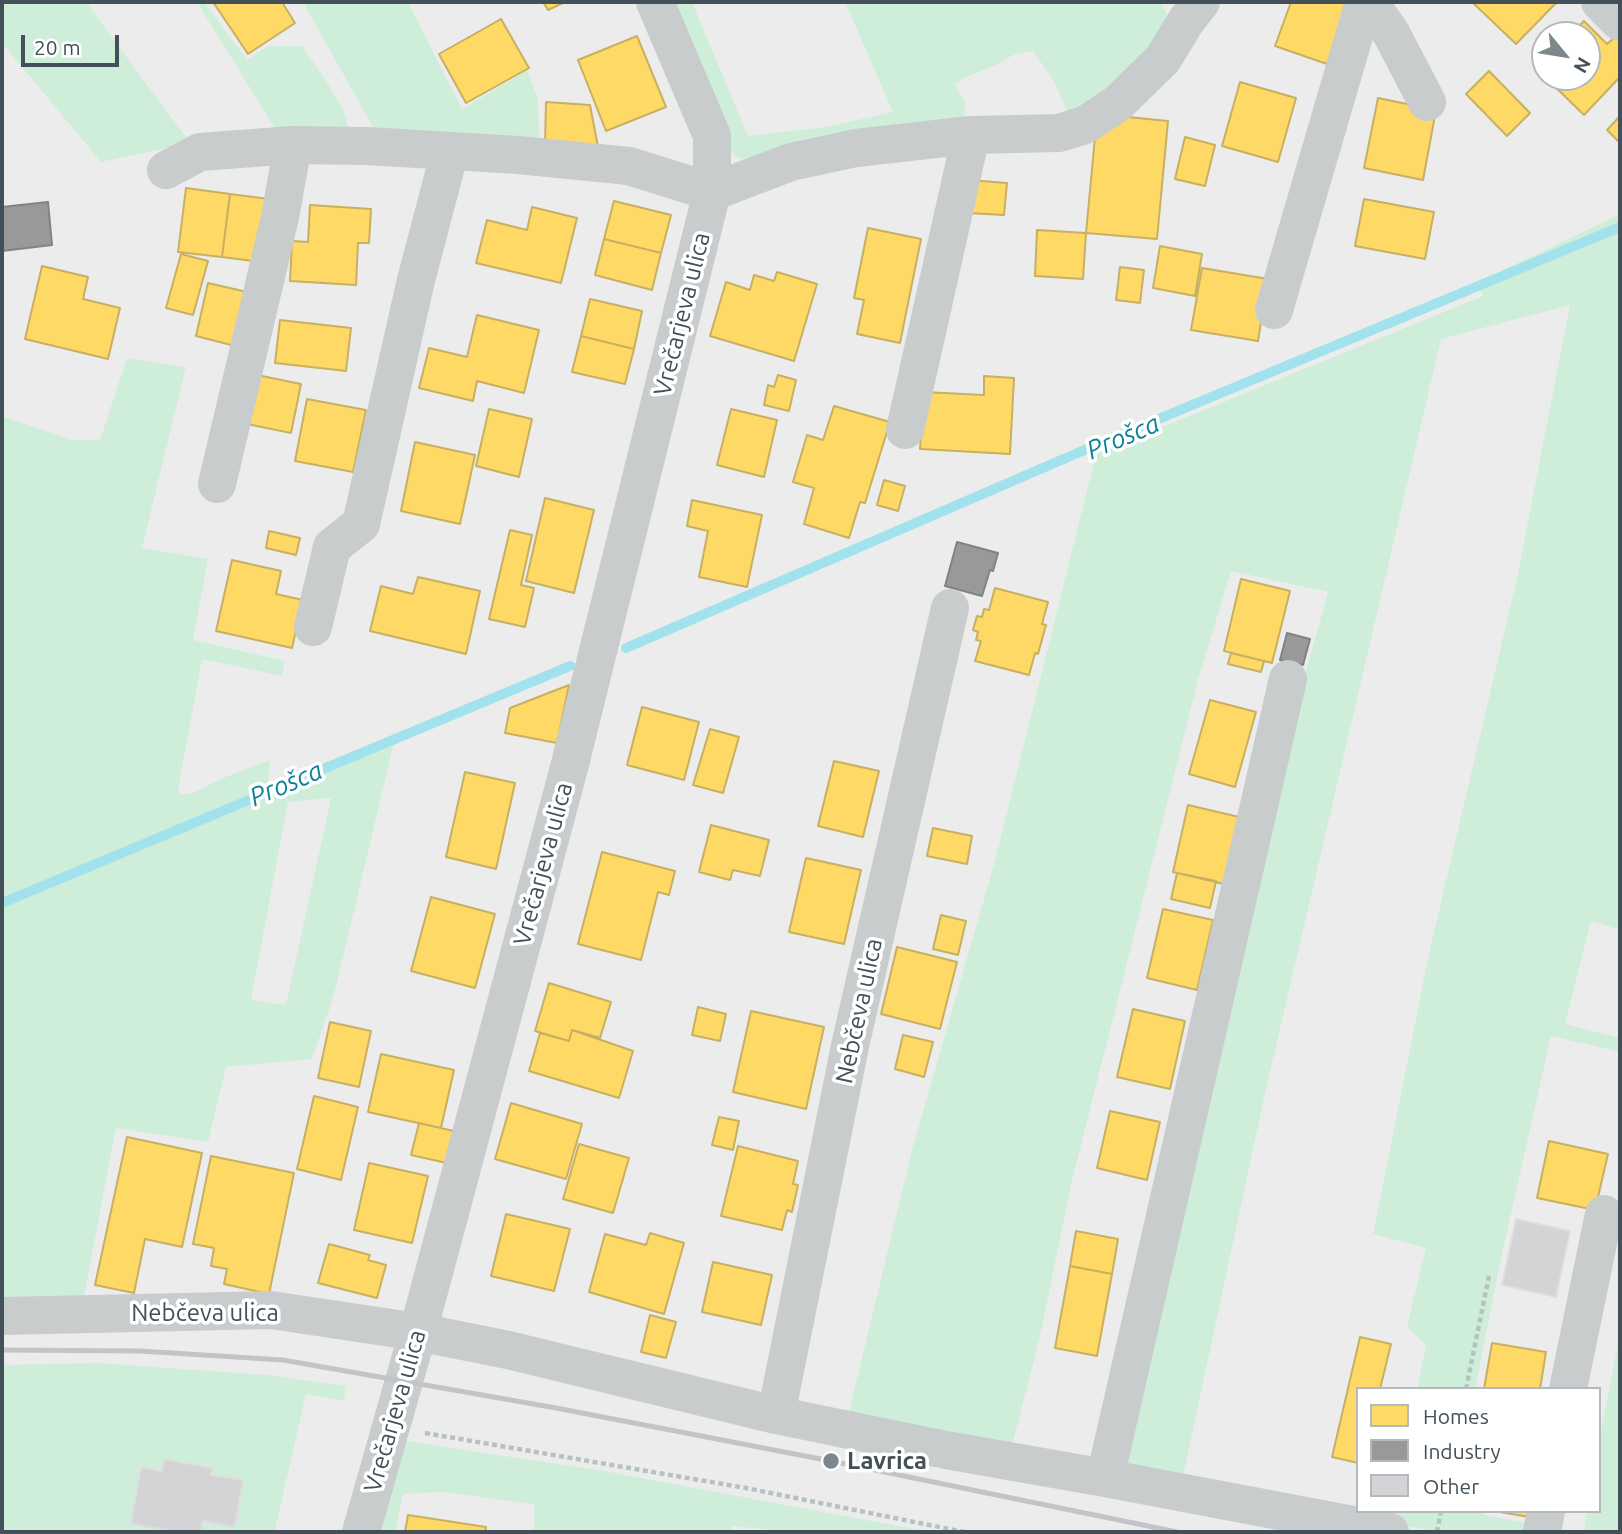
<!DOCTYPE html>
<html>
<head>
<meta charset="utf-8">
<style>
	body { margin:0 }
	#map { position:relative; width:1622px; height:1534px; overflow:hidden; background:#edecec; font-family:Ubuntu,sans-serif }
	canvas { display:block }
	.frame { position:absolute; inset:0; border:4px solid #435059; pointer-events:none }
	.legend { position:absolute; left:1356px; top:1387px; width:245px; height:126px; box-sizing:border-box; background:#fff; border:2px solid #b4b9bd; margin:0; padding:9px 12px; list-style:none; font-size:21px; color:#435059 }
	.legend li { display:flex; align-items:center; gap:14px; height:35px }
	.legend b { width:35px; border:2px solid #b4b9bd }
	.north { position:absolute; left:1531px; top:21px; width:70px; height:70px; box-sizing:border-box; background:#fff; border:2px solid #b4b9bd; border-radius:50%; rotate:120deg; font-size:19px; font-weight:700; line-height:28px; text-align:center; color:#435059 }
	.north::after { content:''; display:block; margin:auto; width:24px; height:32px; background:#7e878c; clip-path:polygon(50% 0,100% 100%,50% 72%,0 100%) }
	.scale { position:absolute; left:21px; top:35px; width:98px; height:32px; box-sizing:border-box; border:4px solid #435059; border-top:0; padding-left:9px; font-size:21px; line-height:24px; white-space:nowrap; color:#435059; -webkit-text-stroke:5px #fff; paint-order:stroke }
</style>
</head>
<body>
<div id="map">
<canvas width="1622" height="1534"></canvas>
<div class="frame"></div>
<ul class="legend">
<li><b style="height:19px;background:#ffd966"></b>Homes</li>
<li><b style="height:19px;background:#999"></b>Industry</li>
<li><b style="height:19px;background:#d4d4d7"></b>Other</li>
</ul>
<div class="north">N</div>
<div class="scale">20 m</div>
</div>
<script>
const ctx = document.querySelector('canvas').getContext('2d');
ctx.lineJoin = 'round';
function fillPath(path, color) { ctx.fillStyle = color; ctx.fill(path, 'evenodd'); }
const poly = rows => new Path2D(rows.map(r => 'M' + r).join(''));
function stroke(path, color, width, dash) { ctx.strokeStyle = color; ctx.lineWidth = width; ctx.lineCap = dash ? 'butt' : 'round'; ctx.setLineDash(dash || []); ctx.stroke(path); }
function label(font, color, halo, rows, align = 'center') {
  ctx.font = font + ' Ubuntu,sans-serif'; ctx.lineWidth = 7; ctx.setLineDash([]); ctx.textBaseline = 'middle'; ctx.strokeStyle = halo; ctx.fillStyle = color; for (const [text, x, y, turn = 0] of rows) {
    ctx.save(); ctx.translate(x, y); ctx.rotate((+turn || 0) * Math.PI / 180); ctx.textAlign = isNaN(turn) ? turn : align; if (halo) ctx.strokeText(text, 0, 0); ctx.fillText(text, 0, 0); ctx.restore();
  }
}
fillPath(poly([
	[2,2,86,2,190,143,101,162,2,43],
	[197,2,204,2,247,60,268,46,302,46,325,79,343,110,350,131,277,132],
	[303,2,408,2,462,109,527,70,538,99,539,144,374,129],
	[668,2,692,2,748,136,826,127,893,112,845,2,1161,2,1171,24,1158,44,1076,116,1066,110,1054,81,1033,51,1013,55,1000,63,962,79,955,85,965,102,965,114,961,122,752,159,740,159,728,148],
	[1620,214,1620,930,1591,921,1565,1024,1620,1038,1620,1052,1551,1036,1501,1258,1475,1389,1417,1389,1426,1345,1407,1327,1426,1248,1373,1234,1428,958,1517,578,1570,305,1441,339,1266,1089,1182,1481,1119,1468,1304,678,1328,592,1231,571,1198,680,1071,1185,1039,1341,1011,1449,847,1420,912,1150,995,861,1096,454,1483,296,1477,283],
	[127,358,186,367,142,548,208,559,193,640,285,661,282,676,202,659,178,790,181,794,193,793,223,778,270,760,267,791,396,734,334,995,312,1059,226,1067,208,1142,116,1128,83,1301,2,1305,2,416,72,440,100,440],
	[331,798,286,1005,251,1000,288,802],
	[1620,1333,1620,1532,1584,1532,1587,1511,1599,1511,1599,1440],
	[98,1363,268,1375,346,1386,344,1401,306,1394,275,1530,280,1532,2,1532,2,1365],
	[406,1441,604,1471,930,1532,794,1532,732,1526,730,1532,534,1532,534,1504,442,1492,403,1494,395,1532,381,1530],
	[1391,1511,1484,1511,1484,1515,1533,1524,1532,1532,1441,1532,1389,1523]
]), '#cfeed9');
const homes = poly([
	[213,2,282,2,295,23,248,54,213,2],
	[543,2,565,2,548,10,543,2],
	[1291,2,1349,2,1327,64,1275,46,1291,2],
	[1472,2,1557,2,1516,44,1472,2],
	[501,19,529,68,466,103,439,54,501,19],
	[1584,21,1607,44,1616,36,1620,40,1620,77,1584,115,1545,77,1587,77,1587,35,1570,35,1584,21],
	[637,36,666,107,606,131,578,60,637,36],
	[1489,71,1530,113,1507,136,1466,94,1489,71],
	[1240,82,1296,98,1278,162,1222,146,1240,82],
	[1378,98,1436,110,1423,180,1364,168,1378,98],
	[546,102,590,105,598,147,545,145,546,102],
	[1620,116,1620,143,1607,130,1620,116],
	[1128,117,1168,121,1157,239,1086,233,1095,137,1128,117],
	[1185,137,1215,145,1205,186,1175,179,1185,137],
	[969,180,1007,183,1004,215,968,213,969,180],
	[186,188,230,194,222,257,178,252,186,188],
	[230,194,269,199,261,262,222,257,230,194],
	[1364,199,1434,212,1425,259,1355,246,1364,199],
	[614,201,671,215,661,253,604,239,614,201],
	[310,205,371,209,369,243,358,243,356,285,290,281,292,241,308,242,310,205],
	[532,207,577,218,561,283,476,263,487,220,527,230,532,207],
	[868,228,921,239,900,343,857,334,864,300,854,298,868,228],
	[1037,230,1086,233,1083,279,1035,276,1037,230],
	[604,239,661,253,652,290,595,275,604,239],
	[1160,246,1202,254,1195,296,1153,288,1160,246],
	[181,254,208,261,193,315,166,308,181,254],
	[42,266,88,277,83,299,120,308,108,359,25,339,42,266],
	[1120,267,1144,270,1140,303,1116,300,1120,267],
	[1202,268,1268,279,1258,341,1191,330,1202,268],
	[777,272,817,284,794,361,710,336,726,282,750,290,754,275,774,281,777,272],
	[208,283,247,292,235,346,196,336,208,283],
	[590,299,642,311,634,349,581,336,590,299],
	[477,315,539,330,524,393,477,381,473,401,419,388,429,348,467,357,477,315],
	[280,320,351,328,346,371,275,363,280,320],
	[581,336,634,349,625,384,572,372,581,336],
	[257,375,301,384,291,433,247,424,257,375],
	[778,375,796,380,789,411,764,405,768,385,774,387,778,375],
	[984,376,1014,378,1010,454,920,449,924,392,984,395,984,376],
	[307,399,366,410,353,472,295,461,307,399],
	[834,406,890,422,865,503,860,502,849,538,804,524,814,488,793,482,807,435,823,440,834,406],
	[489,409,532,419,519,477,476,466,489,409],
	[731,409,777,420,764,477,717,465,731,409],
	[415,442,475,455,460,524,401,511,415,442],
	[884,480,905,486,898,511,877,505,884,480],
	[545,498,594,510,574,593,526,581,545,498],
	[692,500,762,515,747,587,699,577,708,531,687,526,692,500],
	[510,530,532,535,521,585,534,588,525,627,489,619,510,530],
	[269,531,300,538,296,555,266,548,269,531],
	[232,560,281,571,276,594,303,600,292,648,216,631,232,560],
	[418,577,480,591,466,654,370,631,381,586,413,594,418,577],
	[1241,579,1290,591,1272,663,1224,651,1241,579],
	[995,588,1048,602,1042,624,1046,625,1038,654,1035,653,1029,675,975,661,981,641,976,640,978,632,973,630,977,616,982,617,984,609,989,610,995,588],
	[1231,653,1264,661,1261,672,1228,664,1231,653],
	[569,685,557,743,505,733,510,708,569,685],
	[1210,700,1256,712,1235,787,1189,774,1210,700],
	[642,707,699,722,684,780,627,765,642,707],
	[710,729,739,737,723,793,693,785,710,729],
	[834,761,879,771,863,837,818,826,834,761],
	[465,772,515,783,496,869,446,857,465,772],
	[1188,805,1239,817,1224,884,1173,872,1188,805],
	[711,825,769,840,760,876,733,870,730,880,699,872,711,825],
	[933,828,972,836,967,864,927,856,933,828],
	[602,852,675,871,669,895,658,892,641,960,578,944,602,852],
	[806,858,861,870,844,944,789,932,806,858],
	[1177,873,1216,881,1210,908,1171,899,1177,873],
	[431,897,495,914,475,988,411,971,431,897],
	[1163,909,1213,920,1197,990,1147,978,1163,909],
	[941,915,966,921,958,955,933,949,941,915],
	[897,947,957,962,940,1029,881,1014,897,947],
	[549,983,611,1002,600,1038,572,1030,569,1041,535,1031,549,983],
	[698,1007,726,1014,720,1041,692,1035,698,1007],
	[1133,1009,1185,1021,1170,1089,1117,1077,1133,1009],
	[751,1011,824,1027,806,1109,733,1092,751,1011],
	[330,1022,371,1031,359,1087,318,1078,330,1022],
	[572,1030,633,1051,619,1098,529,1071,540,1033,569,1041,572,1030],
	[903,1035,933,1042,924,1077,895,1069,903,1035],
	[381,1054,454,1070,441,1128,368,1112,381,1054],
	[314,1096,358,1107,341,1180,297,1169,314,1096],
	[511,1103,582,1124,566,1179,495,1159,511,1103],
	[1110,1111,1160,1122,1147,1180,1097,1168,1110,1111],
	[719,1117,739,1121,733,1150,712,1145,719,1117],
	[419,1123,458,1132,451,1164,411,1155,419,1123],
	[127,1137,202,1153,182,1247,145,1239,134,1293,95,1285,127,1137],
	[1549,1141,1608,1154,1595,1210,1537,1198,1549,1141],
	[579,1144,629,1158,613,1213,563,1199,579,1144],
	[738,1146,798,1161,793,1184,798,1185,792,1212,787,1210,782,1230,721,1216,738,1146],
	[211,1156,294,1173,269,1294,224,1284,227,1269,211,1266,214,1248,193,1244,211,1156],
	[369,1163,428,1176,412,1243,354,1230,369,1163],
	[506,1214,570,1229,554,1291,491,1276,506,1214],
	[1076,1231,1118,1239,1112,1274,1070,1266,1076,1231],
	[650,1233,684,1243,664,1314,589,1292,605,1234,646,1245,650,1233],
	[329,1244,370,1255,368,1260,386,1265,377,1298,318,1283,329,1244],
	[713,1262,772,1275,761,1325,702,1312,713,1262],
	[1070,1266,1112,1274,1097,1356,1055,1348,1070,1266],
	[650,1315,676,1322,666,1358,641,1352,650,1315],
	[1360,1337,1391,1344,1380,1389,1358,1389,1358,1463,1332,1457,1360,1337],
	[1492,1343,1546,1352,1540,1389,1484,1389,1492,1343],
	[1494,1511,1536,1511,1535,1518,1494,1511],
	[408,1515,486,1527,485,1532,405,1532,408,1515]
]);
fillPath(homes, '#ffd966');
stroke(homes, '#c7b062', 2);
const industry = poly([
	[48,202,52,245,2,251,2,207,48,202],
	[957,542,998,553,993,571,990,570,982,596,945,586,957,542],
	[1287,633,1310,639,1303,665,1280,660,1287,633]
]);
fillPath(industry, '#999');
stroke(industry, '#7f8386', 2);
stroke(poly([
	[626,648,1096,445,1620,227],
	[2,903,570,666]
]), '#a2e2ed', 10);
const building = poly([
	[1516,1219,1570,1231,1556,1297,1502,1285,1516,1219],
	[164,1459,212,1468,211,1475,243,1480,235,1527,203,1521,201,1532,178,1532,131,1524,141,1467,162,1471,164,1459]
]);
fillPath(building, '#d4d4d7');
stroke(building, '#dededf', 2);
stroke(poly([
	[1466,1389,1489,1276],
	[425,1433,746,1488,964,1532],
	[1437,1532,1441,1511]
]), '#b5c2bd', 4.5, [5, 3.5]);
stroke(poly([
	[1369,2,1391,33,1427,102],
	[1600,2,1620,22],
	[166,170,200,152,293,145,367,146,518,155,629,166,712,192,791,162,856,148,971,135,1059,133,1085,125,1118,103,1163,59,1186,21,1201,2],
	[1274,310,1364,2],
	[905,430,971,135],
	[217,484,280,217,293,145],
	[313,627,332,547,361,524,416,280,450,151],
	[2,1316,271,1310,418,1332,508,1350,776,1415,946,1450,1105,1478,1390,1532],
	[1568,1389,1604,1214],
	[776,1415,850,1046,950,608],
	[1105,1478,1288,679],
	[361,1532,418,1332,570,764,712,192,712,136,655,2],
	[1542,1532,1546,1511]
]), '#c8cccd', 38);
stroke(poly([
	[2,1350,140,1351,283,1360,556,1408,831,1461,1177,1532]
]), '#c2c4c7', 5);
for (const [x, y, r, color] of [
	[831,1461,9,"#7e878c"]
]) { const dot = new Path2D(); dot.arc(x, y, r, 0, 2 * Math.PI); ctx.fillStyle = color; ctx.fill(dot); stroke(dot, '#fff', 2.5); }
label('24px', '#435059', '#fff', [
	["Vrečarjeva ulica",682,314,-76],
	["Vrečarjeva ulica",543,864,-75],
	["Nebčeva ulica",859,1011,-78],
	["Nebčeva ulica",205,1313],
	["Vrečarjeva ulica",395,1411,-74]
]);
label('bold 24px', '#435059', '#fff', [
	["Lavrica",847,1461]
], 'left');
label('italic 26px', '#098298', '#fff', [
	["Prošca",1123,437,-23],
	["Prošca",286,784,-23]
]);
</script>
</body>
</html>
